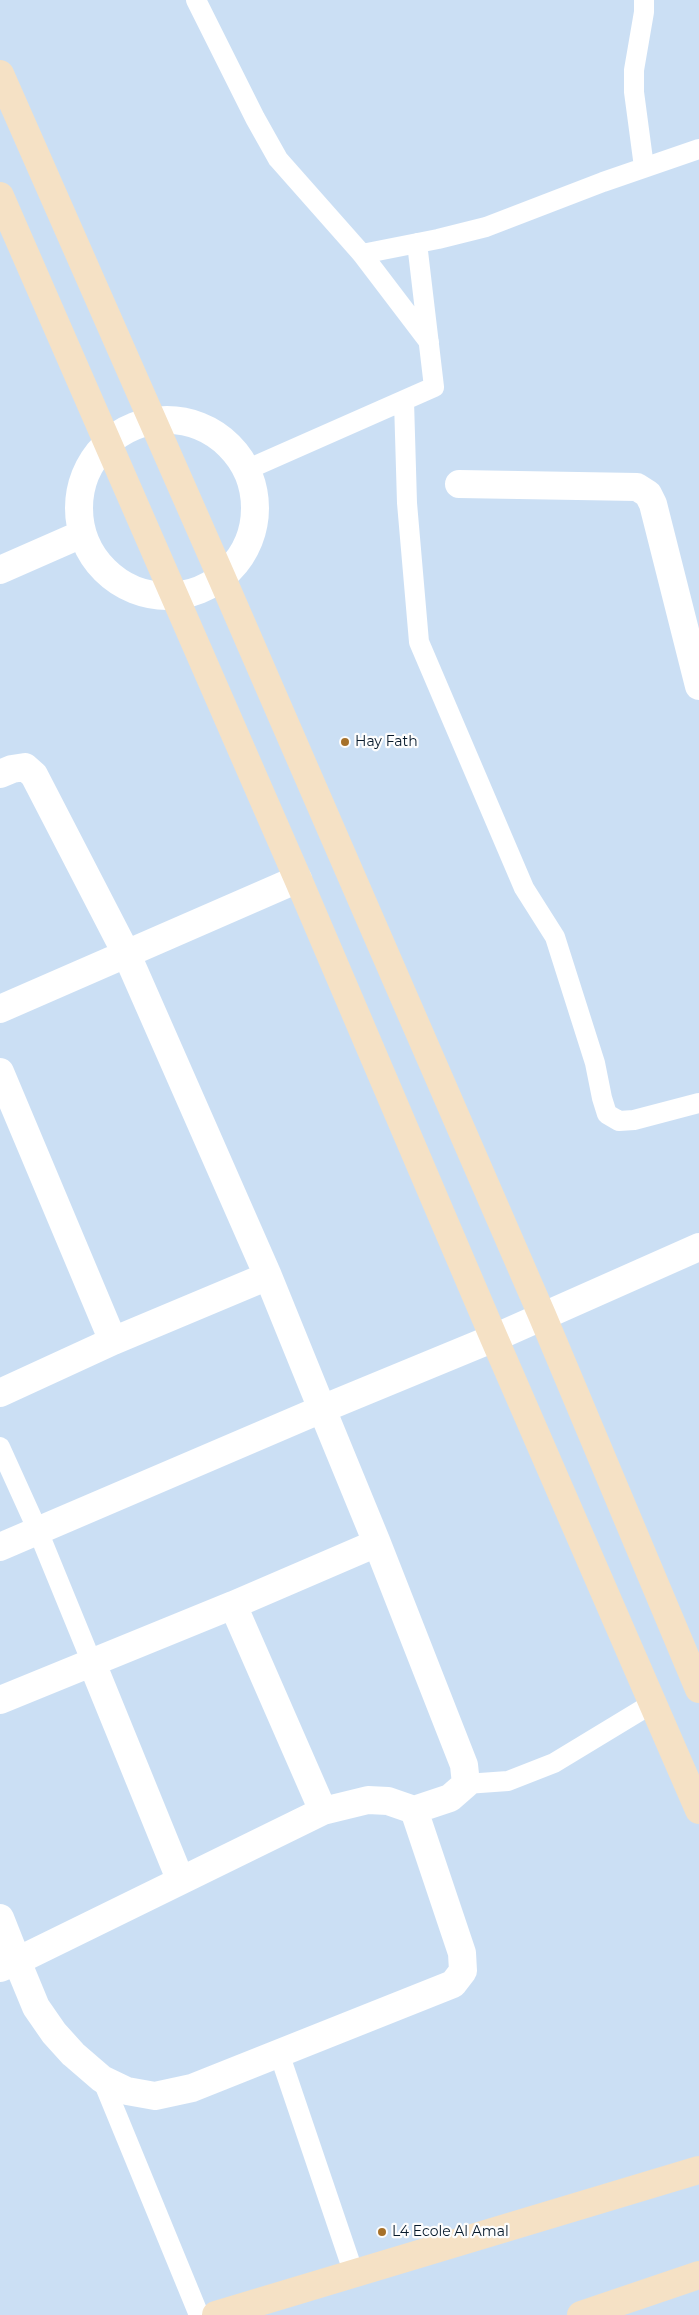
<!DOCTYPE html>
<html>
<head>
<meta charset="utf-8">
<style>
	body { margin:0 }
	canvas { display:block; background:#cbdff4 }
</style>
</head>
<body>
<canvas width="699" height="2315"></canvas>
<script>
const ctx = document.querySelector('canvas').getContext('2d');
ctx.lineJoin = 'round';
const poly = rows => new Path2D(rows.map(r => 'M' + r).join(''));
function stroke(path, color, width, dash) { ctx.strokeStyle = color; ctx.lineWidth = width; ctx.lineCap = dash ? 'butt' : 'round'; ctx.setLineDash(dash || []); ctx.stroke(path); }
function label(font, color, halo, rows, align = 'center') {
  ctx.font = font + ' Montserrat,sans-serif'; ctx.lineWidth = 4.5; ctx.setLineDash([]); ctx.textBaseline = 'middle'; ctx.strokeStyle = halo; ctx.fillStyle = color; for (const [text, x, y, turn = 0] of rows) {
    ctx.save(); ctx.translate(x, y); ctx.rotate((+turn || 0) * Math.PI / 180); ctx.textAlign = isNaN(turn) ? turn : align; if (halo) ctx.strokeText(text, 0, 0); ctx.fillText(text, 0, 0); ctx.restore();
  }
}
stroke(poly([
	[196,0,255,118,278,159,362,254,429,342],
	[644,0,644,12,634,70,634,92,644,167],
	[362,254,438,239,486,227,603,182,699,149],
	[404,401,407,503,419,642,524,888,555,937,595,1063,602,1098,607,1114,619,1121,634,1120,699,1103],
	[246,470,434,387,417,243],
	[0,1447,38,1531,92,1663],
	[466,1784,508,1781,554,1763,653,1703],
	[279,2053,354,2274],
	[102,2079,199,2315]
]), '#fff', 20);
stroke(poly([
	'79 508a88 88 0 1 1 176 0a88 88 0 1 1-176 0Z',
	[459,484,637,487,648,494,653,504,699,686],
	[0,570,82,534],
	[0,774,12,769,25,767,34,775,127,955,268,1276,322,1409,0,1547],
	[0,1009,298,879],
	[0,1072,113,1341],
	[0,1393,113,1341,268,1276],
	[377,1543,322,1409,494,1338],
	[233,1605,377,1543,464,1765,466,1784,450,1798,414,1810,388,1801,368,1800,323,1811],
	[92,1663,180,1879],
	[0,1700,233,1605,323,1811,17,1961,36,2007,54,2033,73,2054,102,2079,127,2091,155,2096,192,2088,453,1984,463,1971,462,1953,414,1810],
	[0,1918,17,1961,0,1968]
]), '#fff', 28);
stroke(poly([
	[494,1338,699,1247]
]), '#fff', 28);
stroke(poly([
	[0,74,221,576,542,1315,699,1689],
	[0,196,298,879,494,1338,699,1810],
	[216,2315,699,2170],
	[581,2315,699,2275]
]), '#f5e1c5', 28);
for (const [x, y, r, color] of [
	[345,742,5,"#a6712a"],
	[382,2232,5,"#a6712a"]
]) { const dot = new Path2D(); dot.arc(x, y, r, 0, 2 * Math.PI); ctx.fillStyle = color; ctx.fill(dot); stroke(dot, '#fdfdfd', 2); }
label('14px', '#071a2c', '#fdfdfd', [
	["Hay Fath",355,742],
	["L4 Ecole Al Amal",392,2232]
], 'left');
</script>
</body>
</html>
